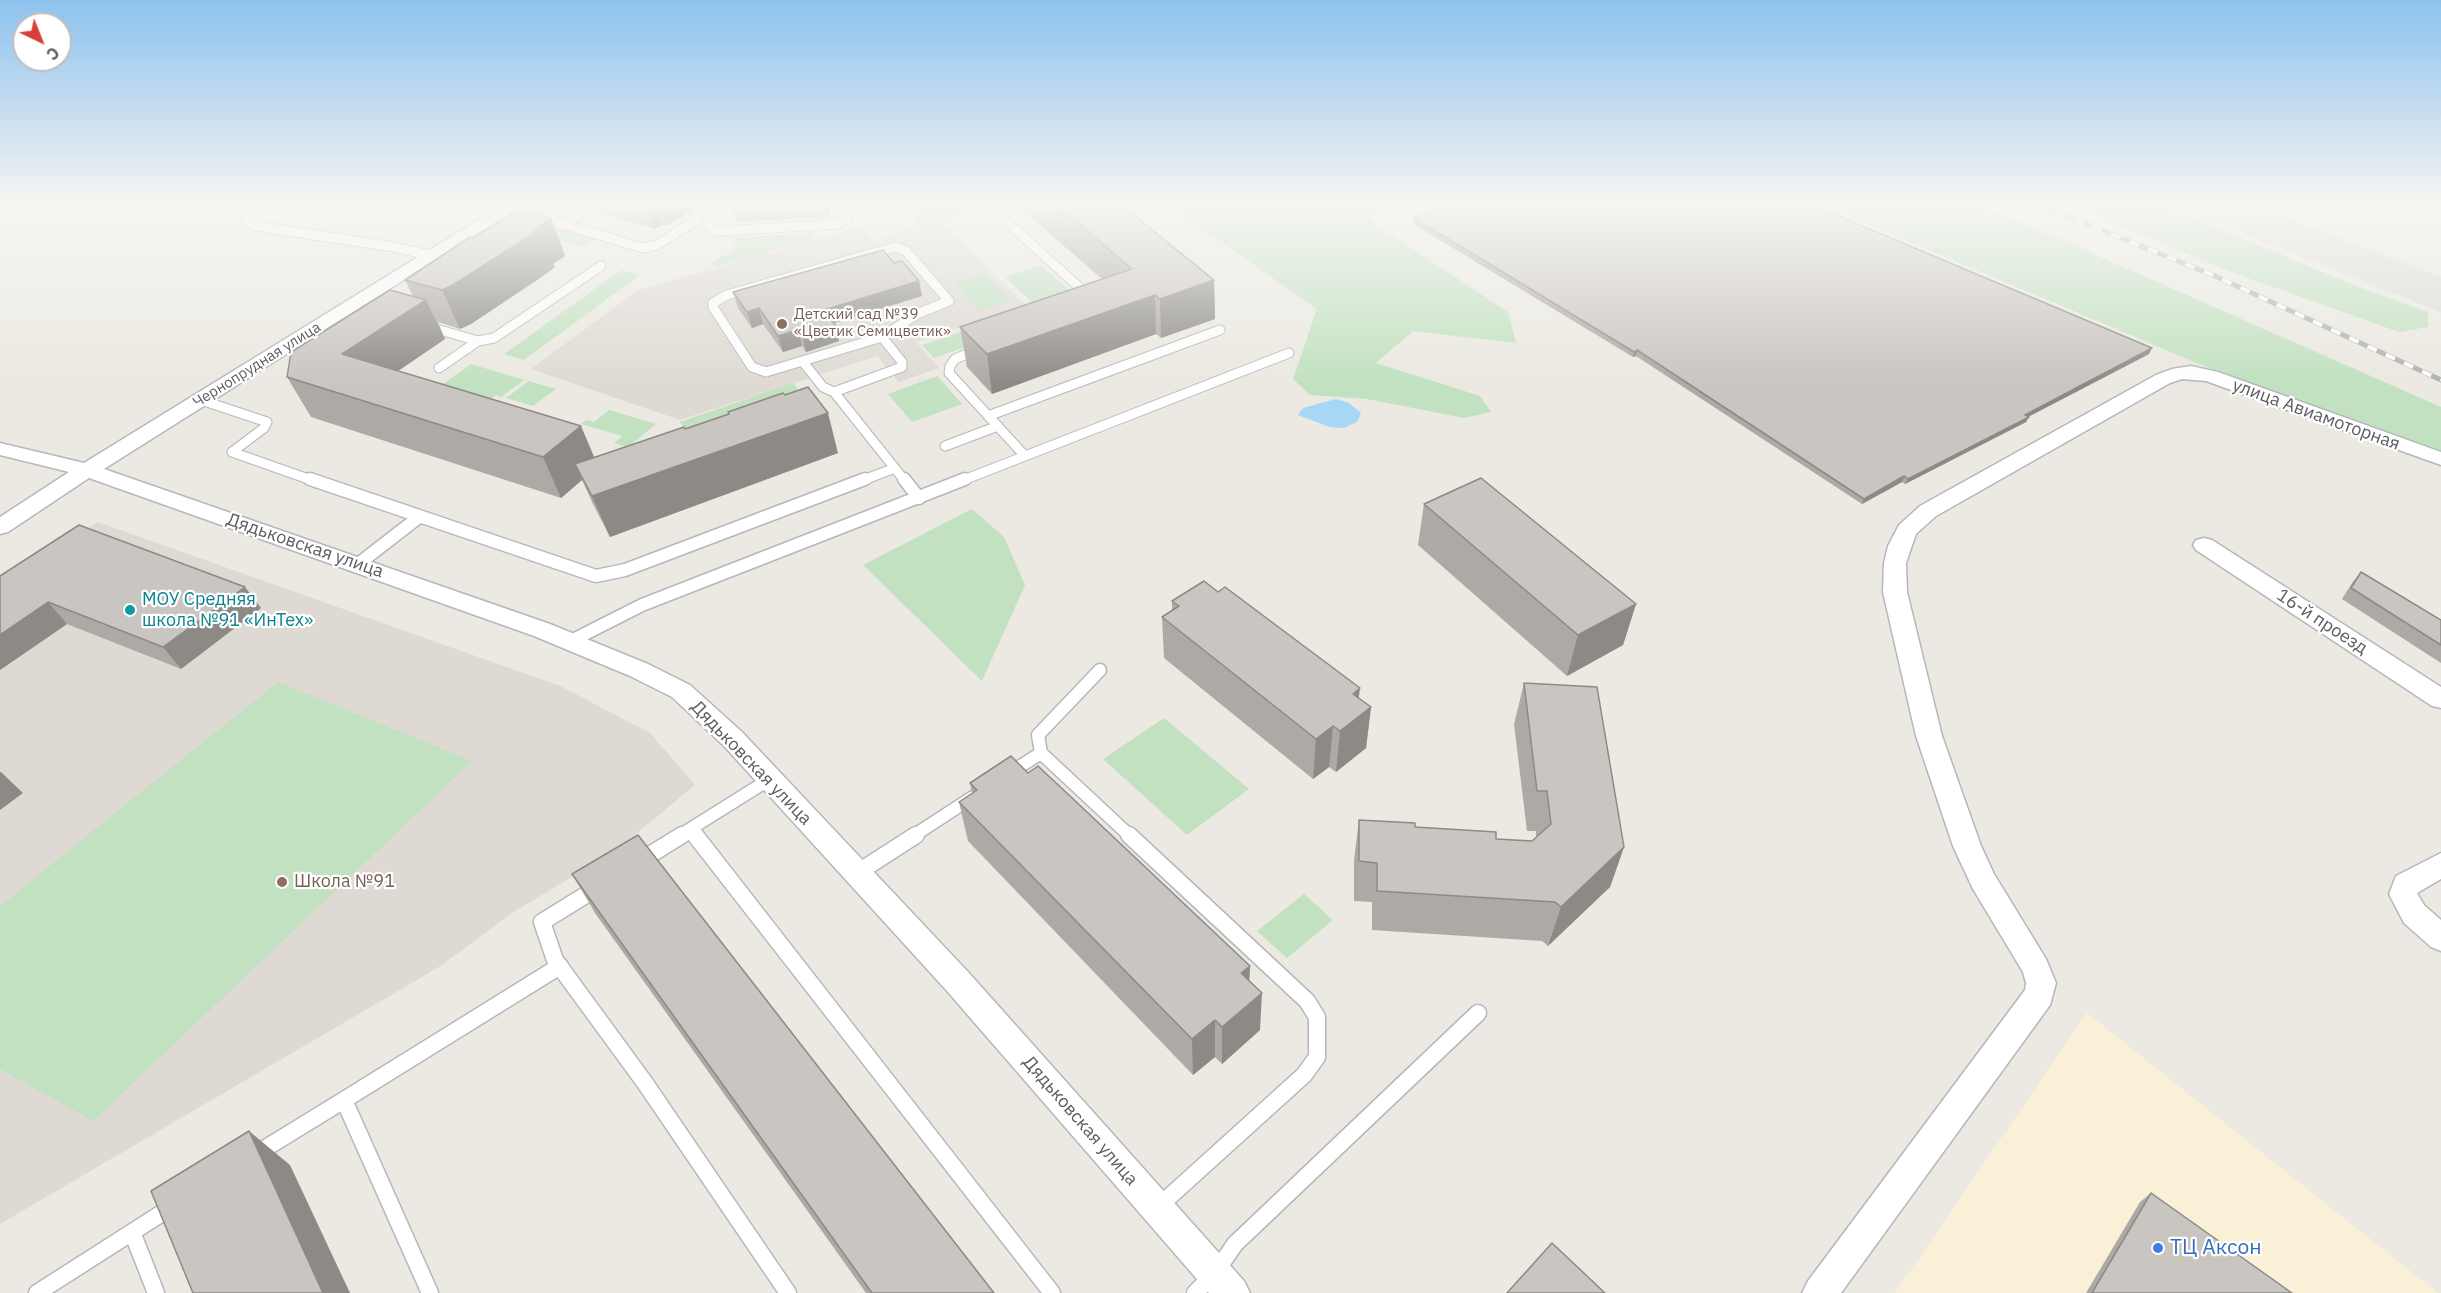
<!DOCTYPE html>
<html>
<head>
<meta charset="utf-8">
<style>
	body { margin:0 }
	#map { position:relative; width:2441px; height:1293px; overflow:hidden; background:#ebe9e1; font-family:"IBM Plex Sans",sans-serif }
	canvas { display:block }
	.north { position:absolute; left:12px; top:12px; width:60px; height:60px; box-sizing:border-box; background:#fff; border:2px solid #bdbec0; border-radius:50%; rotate:137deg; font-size:16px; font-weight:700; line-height:24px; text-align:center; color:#5a5d61 }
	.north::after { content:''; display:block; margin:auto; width:21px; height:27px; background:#d93f3a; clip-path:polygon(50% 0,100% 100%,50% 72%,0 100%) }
</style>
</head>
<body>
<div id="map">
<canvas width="2441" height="1293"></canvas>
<div class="north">С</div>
</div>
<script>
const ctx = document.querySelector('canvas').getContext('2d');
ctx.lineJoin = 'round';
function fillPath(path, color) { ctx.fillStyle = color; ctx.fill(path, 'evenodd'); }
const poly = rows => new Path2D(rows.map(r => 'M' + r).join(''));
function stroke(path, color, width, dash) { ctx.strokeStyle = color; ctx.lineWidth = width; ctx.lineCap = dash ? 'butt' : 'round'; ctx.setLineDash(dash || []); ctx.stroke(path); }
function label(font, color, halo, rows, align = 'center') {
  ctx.font = font + ' "IBM Plex Sans",sans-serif'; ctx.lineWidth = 4.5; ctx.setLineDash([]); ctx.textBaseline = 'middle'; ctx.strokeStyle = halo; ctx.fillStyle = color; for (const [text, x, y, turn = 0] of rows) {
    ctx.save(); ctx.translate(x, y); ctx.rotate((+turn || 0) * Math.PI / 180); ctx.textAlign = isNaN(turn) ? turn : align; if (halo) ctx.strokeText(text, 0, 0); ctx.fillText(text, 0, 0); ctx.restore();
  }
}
fillPath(poly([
	[2087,1013,2438,1293,1895,1293]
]), '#faf0d8');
fillPath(poly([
	[2168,204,2251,204,2441,277,2441,312]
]), '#dddbd6');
fillPath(poly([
	[938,221,1026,305,916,342,939,368,899,382,877,356,680,420,531,369,638,290,860,227,874,241],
	[98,522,560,686,650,733,695,785,614,852,515,911,439,967,0,1224,0,587]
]), '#dedad3');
fillPath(poly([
	[914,204,962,204,970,212,916,227],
	[1167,204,1386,204,1389,206,1371,218,1378,226,1508,312,1516,343,1413,331,1376,363,1480,396,1491,412,1464,418,1367,399,1310,395,1293,379,1317,309],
	[1820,204,1976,204,2071,244,2441,407,2441,466],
	[2068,204,2159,204,2351,284,2428,312,2428,327,2399,332,2228,271],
	[558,227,596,239,582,247,544,236],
	[815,233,813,239,716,267,711,263,733,251,737,237],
	[1041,265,1085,305,1035,305,1005,277],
	[621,270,640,275,524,360,504,354],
	[984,273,1010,301,979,311,954,283],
	[971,328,983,341,934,358,922,345],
	[471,364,524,380,501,397,496,395,486,403,437,388],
	[937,376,962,404,912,422,888,394],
	[529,381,556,389,533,406,506,398],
	[793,383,810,405,690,436,680,422],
	[609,410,656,424,628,447,614,443,622,436,581,424,586,420,594,422],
	[972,509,1004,537,1025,585,982,681,863,565],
	[278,682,472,761,93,1121,0,1069,0,906],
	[1164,718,1249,789,1187,835,1103,759],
	[1304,894,1333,920,1287,958,1257,931]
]), '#c1e1c0');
fillPath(poly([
	[1336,399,1349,403,1361,413,1357,422,1344,428,1330,427,1298,415,1303,408]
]), '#a6d7f7');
const serviceFar2 = poly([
	[263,204,248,214,248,223,255,226,394,247,433,256],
	[714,204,708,224,714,230,721,231,838,224,846,220,851,204],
	[987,204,1090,297],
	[509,208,643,248,657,245,696,220,702,204],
	[563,225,597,204],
	[895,247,906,251,949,301,917,314,882,337,766,372,752,367,713,307,713,303,727,295,895,247],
	[426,326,478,341,494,338,601,266],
	[979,349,955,359,950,366,949,373,1025,456],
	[803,362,823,387,834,392,905,481],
	[439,368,478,341],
	[834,392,902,367,902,362,882,337],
	[201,400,267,422,264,428,232,452,314,481],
	[988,416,1220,330],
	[945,446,998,426],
	[861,481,895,468],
	[961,481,1289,353]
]);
const serviceFar1 = poly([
	[310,479,596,576,625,570,865,479],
	[904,479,919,498],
	[357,565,419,517],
	[571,641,642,605,965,479],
	[1041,753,1038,735,1100,670],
	[1008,774,1041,753,1130,836],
	[691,829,697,836],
	[679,836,770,779],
	[913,836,973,797]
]);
const service = poly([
	[695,835,1052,1293],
	[1129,835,1307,1001,1317,1017,1317,1057,1304,1075,1158,1207],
	[640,861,682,835],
	[857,873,916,835],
	[597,888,542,922,555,960,645,1083,788,1293],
	[344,1100,560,966],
	[256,1154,344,1100,430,1293],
	[132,1232,156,1293],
	[37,1293,173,1206],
	[1195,1293,1215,1273,1235,1244,1478,1013]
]);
const minor = poly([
	[504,204,524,204,104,469,550,624,648,664,690,685,742,732,969,973,1244,1281,1250,1293,1209,1293,947,991,724,746,672,697,630,676,534,636,89,478,8,532,0,534,0,517,69,472,0,455,0,443,84,463,504,204],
	[2191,366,2218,372,2441,452,2441,465,2206,381,2182,379,2170,383,1936,516,1916,534,1906,563,1907,592,1942,736,1981,846,1994,874,2046,959,2056,983,2050,1005,1841,1293,1802,1293,1808,1281,2025,990,2026,983,2023,972,1973,889,1953,846,1916,736,1883,592,1884,563,1888,546,1899,525,1920,506,2156,375,2172,369,2191,366],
	[2204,538,2212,540,2441,687,2441,708,2432,706,2196,550,2193,545,2196,540,2204,538],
	[2441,853,2441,879,2417,893,2424,905,2441,920,2441,951,2431,947,2404,923,2389,894,2396,876,2441,853]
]);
stroke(serviceFar2, '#b4b7bb', 11);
stroke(serviceFar1, '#b4b7bb', 15);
stroke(service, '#b4b7bb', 19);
stroke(minor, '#b4b7bb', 3);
stroke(serviceFar2, '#fff', 9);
stroke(serviceFar1, '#fff', 12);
stroke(service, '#fff', 16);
fillPath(minor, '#fff');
const rail = poly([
	[2037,204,2215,276,2441,380]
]);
stroke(rail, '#b0b1b1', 5);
stroke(rail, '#fff', 4, [10]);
fillPath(poly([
	[594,204,695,204,693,210,666,226,662,225,655,229,597,212],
	[731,204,831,204,828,217,736,222],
	[1016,204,1120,204,1214,280,1215,319,1161,338,1156,334,992,394,967,367,960,327,1102,279],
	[1447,204,1810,204,2149,354,2028,417,2026,422,1905,484,1902,482,1862,504,1636,356,1633,357,1413,224,1414,218,1448,205],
	[551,218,565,256,553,264,555,267,540,278,471,324,460,329,438,322,445,339,398,371,594,457,685,429,729,414,728,412,838,453,610,537,593,504,582,480,561,498,311,417,287,377,413,296,405,280,473,238],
	[733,292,922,296,834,323,839,341,806,352,802,346,783,352,763,324,752,328,738,308],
	[1424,504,1636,604,1623,645,1567,676,1418,545],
	[79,525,261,608,181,669,67,624,0,670],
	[2361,572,2441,620,2441,663,2342,599,2352,583],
	[1172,601,1359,698,1371,707,1366,748,1336,772,1329,767,1313,779,1164,658,1162,617,1172,610],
	[1524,683,1624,847,1610,887,1548,946,1542,941,1372,930,1372,902,1354,901,1354,860,1359,820,1496,839,1532,841,1536,837,1536,831,1527,831,1514,724],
	[1028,773,1250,966,1249,981,1260,1030,1222,1064,1215,1057,1193,1075,968,841,959,802,972,793,970,783],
	[572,874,994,1293,866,1293,595,913],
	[2151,1193,2292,1293,2086,1293,2140,1202]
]), '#ada9a5');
fillPath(poly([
	[647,204,655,204,662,225,655,229],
	[658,204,695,204,693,210,666,226],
	[825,204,831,204,828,217],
	[551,218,565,256,553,264,555,267,540,278,471,324,460,329,442,290],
	[1214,280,1215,319,1161,338,1160,299],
	[919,281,922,296,827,325,824,310],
	[1155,295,1156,334,992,394,987,354],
	[426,300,445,339,364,394,342,354],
	[759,308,763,324,752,328,747,312],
	[836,326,839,341,806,352,802,336],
	[798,330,802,346,783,352,778,336],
	[2152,348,2149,354,2022,420,2025,415],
	[1637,350,1636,356,1633,357,1634,352],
	[828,413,838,453,610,537,592,496],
	[2029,417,2026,422,1905,484,1908,479],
	[581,426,598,466,575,464,582,480,561,498,543,457],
	[1904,476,1902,482,1862,504,1864,499],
	[245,587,261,608,181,669,163,647],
	[48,602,67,624,0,670,0,635],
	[1636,604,1623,645,1567,676,1578,635],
	[1360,688,1356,719,1371,707,1366,748,1336,772,1340,731,1353,694],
	[1333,726,1329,767,1313,779,1316,739],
	[0,772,1,772,23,793,0,810],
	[1624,847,1610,887,1548,946,1561,907],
	[1250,966,1248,1004,1241,973],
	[1262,993,1260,1030,1222,1064,1222,1027],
	[1215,1020,1215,1057,1193,1075,1192,1039],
	[249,1131,290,1165,350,1293,323,1293]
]), '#8d8a86');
const building = poly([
	[1056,204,1120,204,1214,280,1160,299,1155,295,987,354,960,327,1132,269,1056,204],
	[1449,204,1810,204,2152,348,2025,415,2029,417,1908,479,1904,476,1864,499,1637,350,1634,352,1414,218,1449,204],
	[518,210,551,218,536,228,539,228,525,239,453,285,442,290,405,280,470,237,473,238,518,210],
	[883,250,894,263,902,261,919,281,824,310,836,326,802,336,798,330,778,336,759,308,747,312,733,292,883,250],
	[390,290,426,300,342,354,581,426,543,457,287,377,291,352,390,290],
	[808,387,828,413,592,496,575,464,684,427,685,429,729,414,728,412,783,393,785,395,808,387],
	[1481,478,1636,604,1578,635,1424,504,1481,478],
	[79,525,245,587,163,647,48,602,0,635,0,576,79,525],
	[2361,572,2441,620,2441,645,2351,588,2361,572],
	[1204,581,1218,592,1225,587,1360,688,1353,694,1371,707,1340,731,1333,726,1316,739,1162,617,1179,606,1172,601,1204,581],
	[1524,683,1597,687,1624,847,1561,907,1555,902,1377,891,1377,863,1359,861,1359,820,1415,823,1415,827,1496,832,1496,839,1532,841,1551,824,1547,791,1537,791,1524,683],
	[1011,756,1028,773,1038,766,1070,796,1250,966,1241,973,1262,993,1222,1027,1215,1020,1192,1039,959,802,977,790,970,783,1011,756],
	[638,835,994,1293,872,1293,572,874,638,835],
	[249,1131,323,1293,193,1293,151,1191,249,1131],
	[2151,1193,2292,1293,2092,1293,2151,1193],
	[1552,1243,1605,1293,1507,1293,1552,1243]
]);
fillPath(building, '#c9c5c0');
stroke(building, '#8d8a86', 1.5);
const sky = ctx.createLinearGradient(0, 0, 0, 385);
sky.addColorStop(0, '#8dc2ee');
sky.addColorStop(0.53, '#f6f5f2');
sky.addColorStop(1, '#f6f5f200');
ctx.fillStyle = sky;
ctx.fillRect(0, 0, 2441, 385);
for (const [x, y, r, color] of [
	[782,324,6,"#8d6e63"],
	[130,610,6,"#0f9aa8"],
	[282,882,6,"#8d6e63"],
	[2158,1248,6,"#3f7fe0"]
]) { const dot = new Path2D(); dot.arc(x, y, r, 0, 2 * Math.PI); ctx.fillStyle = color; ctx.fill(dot); stroke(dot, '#fff', 2); }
label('15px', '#785e54', '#fff', [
	["Детский сад №39",794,315],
	["«Цветик Семицветик»",794,332]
], 'left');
label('15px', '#5a5d61', '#fff', [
	["Чернопрудная улица",257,365,-32]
]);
label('18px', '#5a5d61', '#fff', [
	["улица Авиамоторная",2316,415,20],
	["Дядьковская улица",305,546,19],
	["16-й проезд",2322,622,33],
	["Дядьковская улица",751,763,46],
	["Дядьковская улица",1080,1121,49]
]);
label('18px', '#0d838f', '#fff', [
	["МОУ Средняя",142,600],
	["школа №91 «ИнТех»",142,621]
], 'left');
label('18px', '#785e54', '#fff', [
	["Школа №91",294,882]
], 'left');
label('21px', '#366cbe', '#fff', [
	["ТЦ Аксон",2170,1248]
], 'left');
</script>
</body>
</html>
